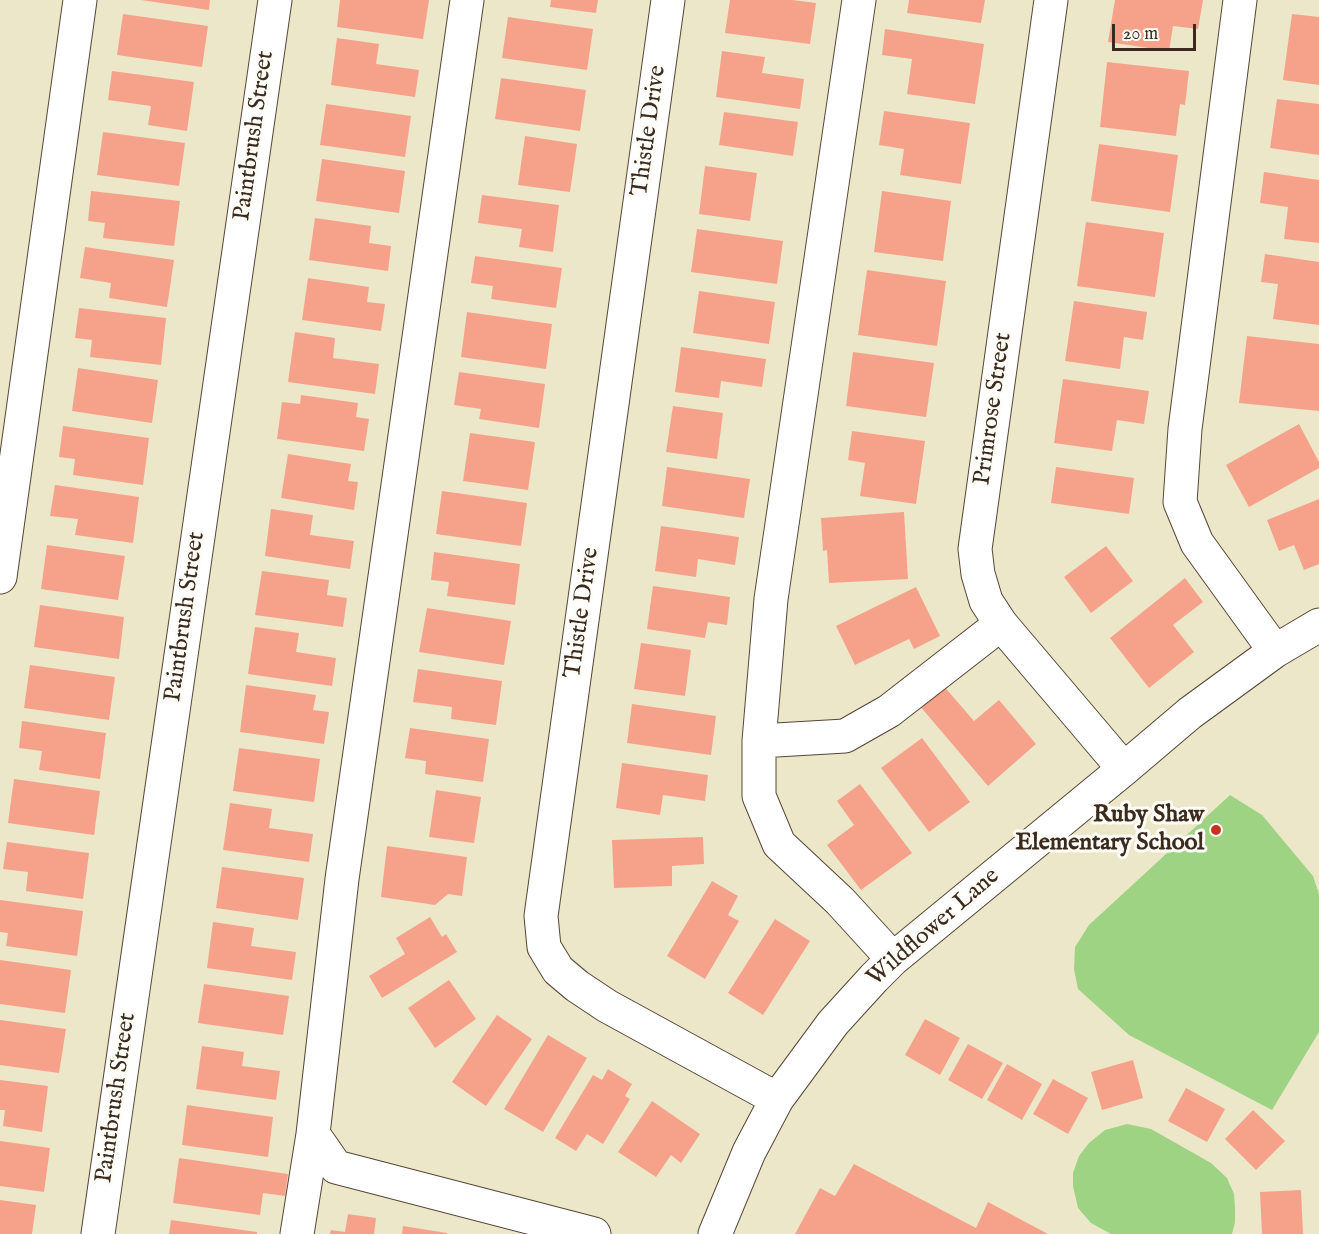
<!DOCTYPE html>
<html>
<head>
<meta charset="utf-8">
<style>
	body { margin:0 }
	#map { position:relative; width:1319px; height:1234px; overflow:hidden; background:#ede7c9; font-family:"IM FELL English",serif }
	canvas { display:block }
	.scale { position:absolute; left:1112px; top:24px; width:84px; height:27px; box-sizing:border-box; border:3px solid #3b2a1e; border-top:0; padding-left:8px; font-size:18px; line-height:21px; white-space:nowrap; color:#3b2a1e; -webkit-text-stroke:4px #fdfcf7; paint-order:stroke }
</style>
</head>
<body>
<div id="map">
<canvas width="1319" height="1234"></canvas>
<div class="scale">20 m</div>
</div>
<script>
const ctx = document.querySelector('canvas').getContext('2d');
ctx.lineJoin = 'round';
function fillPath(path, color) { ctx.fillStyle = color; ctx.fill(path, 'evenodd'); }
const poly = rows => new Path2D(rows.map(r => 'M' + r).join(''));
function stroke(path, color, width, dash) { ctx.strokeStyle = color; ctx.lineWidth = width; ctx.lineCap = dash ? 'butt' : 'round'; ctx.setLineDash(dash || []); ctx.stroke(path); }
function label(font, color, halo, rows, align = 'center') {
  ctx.font = font + ' "IM FELL English",serif'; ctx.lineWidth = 6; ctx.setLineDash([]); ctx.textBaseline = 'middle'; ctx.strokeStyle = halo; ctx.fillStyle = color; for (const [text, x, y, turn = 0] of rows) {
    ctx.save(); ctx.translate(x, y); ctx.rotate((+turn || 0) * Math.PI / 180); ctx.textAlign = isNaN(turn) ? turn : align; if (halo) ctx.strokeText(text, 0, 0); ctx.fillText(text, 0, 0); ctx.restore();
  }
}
fillPath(poly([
	[1230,795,1262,815,1313,876,1319,894,1319,1032,1272,1110,1129,1035,1078,989,1074,969,1075,947,1089,925],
	[1127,1124,1151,1129,1211,1163,1227,1178,1234,1194,1235,1208,1235,1222,1232,1234,1111,1234,1091,1223,1078,1208,1073,1186,1073,1173,1079,1156,1089,1143,1105,1130]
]), '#9ed383');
fillPath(poly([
	[141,0,210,0,209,10],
	[340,0,429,0,423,39,337,27],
	[551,0,598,0,596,13,550,7],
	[730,0,792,0,816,3,810,44,725,33],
	[909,0,985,0,981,23,907,13],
	[1115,0,1203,0,1198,29,1173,26,1169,51,1108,42],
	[123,14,208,26,202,67,117,55],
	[1292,14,1319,17,1319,85,1283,80],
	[508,17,593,29,587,70,502,58],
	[885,29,984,44,975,104,907,94,912,59,882,55],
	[337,38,379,44,376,64,419,70,415,97,331,85],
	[722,51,765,57,762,73,804,79,800,109,716,97],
	[1107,62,1189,71,1185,105,1180,104,1176,136,1100,127],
	[112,71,194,82,187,131,148,125,151,106,108,100],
	[501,78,586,90,580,131,495,119],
	[1277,99,1319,104,1319,155,1270,148],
	[326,104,411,116,405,157,320,145],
	[884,111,970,123,961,184,900,175,904,149,879,145],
	[724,112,798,122,793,156,719,145],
	[103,132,185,143,179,186,97,175],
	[525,136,577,144,570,192,518,185],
	[1099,144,1178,155,1170,212,1091,201],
	[322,159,405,171,399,213,316,201],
	[705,166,757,173,750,221,699,214],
	[1264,172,1319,180,1319,243,1284,239,1288,207,1260,203],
	[91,191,180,201,174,246,103,238,105,223,88,221],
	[882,191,951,201,943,261,874,252],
	[482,195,559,205,553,252,519,247,522,229,478,223],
	[315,218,371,226,369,243,391,246,388,271,309,260],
	[1086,222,1164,233,1155,297,1077,286],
	[697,229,783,241,777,284,691,272],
	[85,247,174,260,167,307,109,298,111,283,80,278],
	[1265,254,1319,262,1319,325,1273,319,1278,284,1261,282],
	[475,256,562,268,556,308,491,299,493,286,471,283],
	[867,270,946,281,937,346,858,335],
	[308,278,369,287,367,302,385,304,381,331,302,320],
	[699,291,775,302,769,344,693,333],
	[1074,301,1147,312,1143,340,1124,337,1120,369,1065,361],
	[79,308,166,318,161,365,90,357,92,340,75,338],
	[467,312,552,324,546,369,461,357],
	[295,332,335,338,333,358,379,364,375,394,288,382],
	[1247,336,1319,344,1319,411,1239,403],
	[681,347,766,359,762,387,721,381,719,398,675,392],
	[853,352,934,363,926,417,846,406],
	[78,368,158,380,152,423,72,411],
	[459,372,545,384,539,428,479,419,481,409,454,405],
	[1063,379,1149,391,1144,424,1117,420,1112,451,1054,443],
	[301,395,358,403,356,417,369,419,364,451,277,439,282,402,300,404],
	[673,406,723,413,717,459,666,452],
	[1299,424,1319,462,1319,468,1249,507,1226,465],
	[63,426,149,438,143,485,73,475,75,459,59,457],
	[852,431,925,441,916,504,860,496,865,463,848,460],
	[470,433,535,442,528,490,463,481],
	[288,454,351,464,348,481,358,482,354,510,281,498],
	[667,467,750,479,744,518,662,506],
	[1056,467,1134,478,1129,514,1051,503],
	[55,485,139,497,133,543,75,535,78,519,50,516],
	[442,491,527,503,521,546,436,534],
	[1319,499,1319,564,1304,570,1294,545,1279,551,1267,520],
	[271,509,313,515,310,535,354,541,350,569,265,556],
	[904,512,908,579,829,583,827,550,823,551,821,518],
	[661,526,739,537,735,565,698,559,696,577,655,571],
	[47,545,125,556,118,600,41,589],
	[1106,546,1133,581,1091,613,1064,577],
	[434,552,520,564,515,605,447,596,449,582,431,580],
	[262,571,329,580,327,595,347,598,343,627,255,615],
	[1185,578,1203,602,1173,625,1194,652,1149,688,1110,638],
	[653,586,730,597,727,625,708,622,705,638,647,629],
	[916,587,940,636,914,649,909,639,855,665,836,626],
	[40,605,124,617,119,659,34,647],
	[427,608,511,621,504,665,419,652],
	[255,627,299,633,296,652,336,658,332,686,248,674],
	[641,643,691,650,685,696,634,689],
	[30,665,115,677,109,720,24,708],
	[418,669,502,681,496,725,451,719,452,707,413,702],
	[942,684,974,721,999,700,1036,744,988,786,919,705],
	[246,685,316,695,313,710,329,712,324,744,240,732],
	[632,704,716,716,711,755,627,743],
	[22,721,106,733,100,779,39,770,42,751,19,748],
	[410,728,489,739,483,782,425,774,426,761,405,758],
	[922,738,970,802,929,832,881,768],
	[239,748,320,759,314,802,233,791],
	[622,763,708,775,705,801,663,795,660,815,616,808],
	[14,779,100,791,94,835,8,823],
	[860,784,912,853,861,890,827,845,854,825,837,801],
	[436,790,481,797,474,843,429,837],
	[230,803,272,809,269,828,313,834,309,862,223,850],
	[703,837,704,864,672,866,672,886,614,888,612,840],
	[7,842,89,853,83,899,26,891,28,872,3,869],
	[387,846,467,857,462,896,448,894,435,905,381,897],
	[222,867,304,878,298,920,216,908],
	[712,881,738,896,728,915,739,921,705,979,667,956],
	[0,900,83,911,77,956,6,946,8,933,0,932],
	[430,917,442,937,446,934,457,952,382,998,369,976,405,954,396,938],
	[775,919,810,941,763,1015,728,993],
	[213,922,254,928,251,946,296,952,292,980,207,968],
	[0,960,71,970,65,1013,0,1004],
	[449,980,476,1019,435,1048,408,1008],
	[204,984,289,996,283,1035,198,1023],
	[497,1015,532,1039,486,1106,452,1082],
	[925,1019,960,1038,940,1075,905,1055],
	[0,1020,66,1029,59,1073,0,1065],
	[548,1035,587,1058,543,1132,504,1109],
	[968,1044,1003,1063,982,1099,948,1080],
	[202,1046,244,1052,242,1066,280,1071,276,1100,196,1089],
	[1133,1060,1143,1098,1102,1110,1091,1072],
	[1007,1064,1042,1084,1022,1120,987,1100],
	[608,1069,632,1084,625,1096,630,1099,603,1144,587,1134,576,1151,555,1138,593,1075,602,1080],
	[1053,1079,1088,1098,1068,1134,1033,1114],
	[0,1080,48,1086,42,1132,3,1126,5,1110,0,1110],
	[1186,1088,1225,1109,1207,1142,1168,1121],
	[652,1101,700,1134,681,1163,671,1155,656,1177,618,1152],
	[187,1105,273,1117,268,1157,182,1145],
	[1253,1110,1285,1141,1256,1170,1225,1139],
	[0,1141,50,1148,44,1192,0,1186],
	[179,1158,288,1174,285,1196,263,1193,260,1215,173,1203],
	[854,1164,976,1228,988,1202,1048,1234,795,1234,820,1188,835,1196],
	[1301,1190,1303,1234,1262,1234,1260,1192],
	[0,1200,36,1205,32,1234,0,1234],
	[348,1214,376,1218,374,1234,330,1234,331,1230,345,1232],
	[171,1220,257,1232,257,1234,169,1234],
	[403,1226,447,1233,447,1234,402,1234]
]), '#f6a28b');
const minor = poly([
	[668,0,541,916,544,947,558,970,577,986,607,1006,777,1099],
	[859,0,771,599,759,741,759,796,779,844,840,901,893,959],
	[1051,0,975,549,978,574,986,601,1001,624,1124,769],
	[1240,0,1185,429,1180,502,1197,543,1275,651],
	[0,577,80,0],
	[759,741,845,736,889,711,1001,624],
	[313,1134,336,1167,594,1234],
	[98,1234,275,0],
	[297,1234,313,1134,342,879,467,0],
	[715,1234,749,1152,777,1099,833,1023,874,978,893,959,1124,769,1190,713,1275,651,1319,625]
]);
stroke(minor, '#564638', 35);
stroke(minor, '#fff', 33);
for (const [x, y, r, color] of [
	[1216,830,6,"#c8321e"]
]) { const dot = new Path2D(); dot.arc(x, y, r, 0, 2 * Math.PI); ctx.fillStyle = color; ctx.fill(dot); stroke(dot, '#fdfcf7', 2); }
label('24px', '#3b2a1e', '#fdfcf7', [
	["Thistle Drive",650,131,-82],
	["Paintbrush Street",255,136,-82],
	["Primrose Street",994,409,-82],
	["Thistle Drive",583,613,-82],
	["Paintbrush Street",186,617,-82],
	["Wildflower Lane",934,928,-41],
	["Paintbrush Street",117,1098,-82]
]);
label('bold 24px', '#3b2a1e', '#fdfcf7', [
	["Ruby Shaw",1204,816],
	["Elementary School",1204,844]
], 'right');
</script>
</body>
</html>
